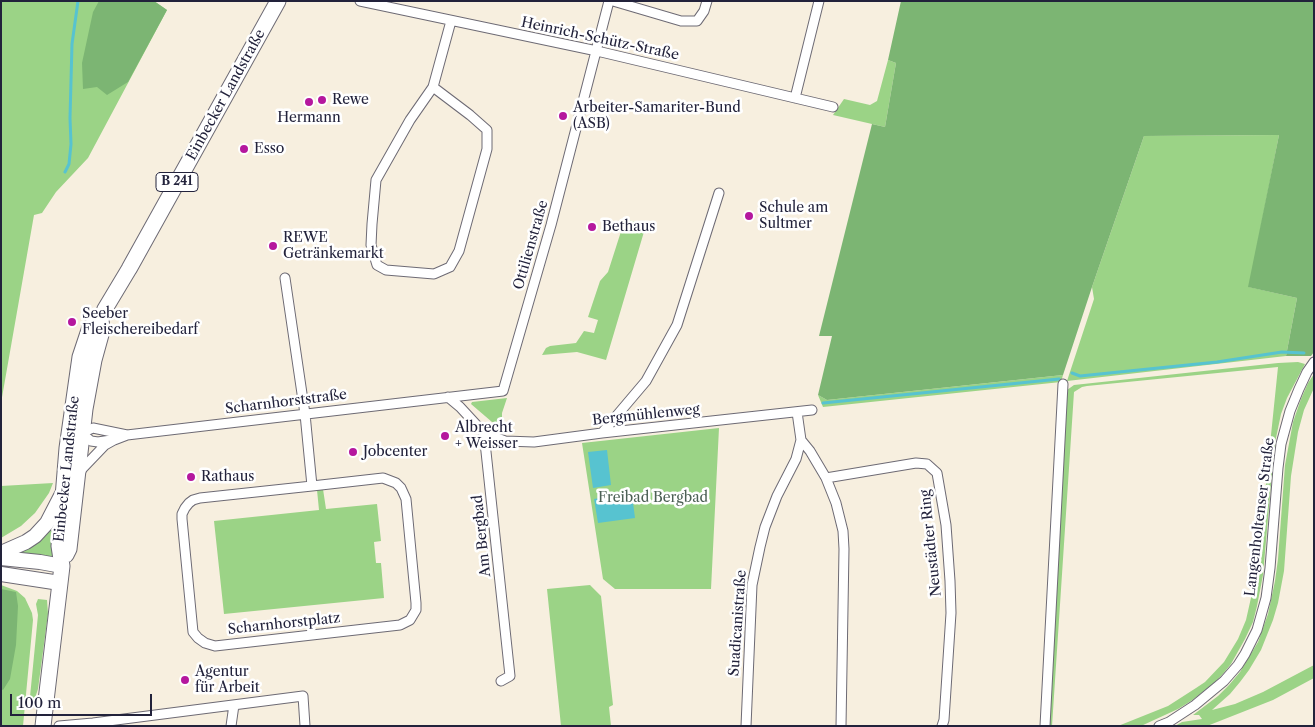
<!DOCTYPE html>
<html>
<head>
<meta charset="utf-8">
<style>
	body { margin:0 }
	#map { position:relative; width:1315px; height:727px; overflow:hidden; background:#f7efdf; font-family:"Libre Caslon Text",serif }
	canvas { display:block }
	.frame { position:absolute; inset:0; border:2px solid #22223b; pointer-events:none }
	.scale { position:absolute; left:10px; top:694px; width:142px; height:22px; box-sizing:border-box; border:2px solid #22223b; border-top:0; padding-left:6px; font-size:15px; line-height:18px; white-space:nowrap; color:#22223b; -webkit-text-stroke:4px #fff; paint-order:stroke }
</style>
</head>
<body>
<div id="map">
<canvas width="1315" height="727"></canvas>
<div class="frame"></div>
<div class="scale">100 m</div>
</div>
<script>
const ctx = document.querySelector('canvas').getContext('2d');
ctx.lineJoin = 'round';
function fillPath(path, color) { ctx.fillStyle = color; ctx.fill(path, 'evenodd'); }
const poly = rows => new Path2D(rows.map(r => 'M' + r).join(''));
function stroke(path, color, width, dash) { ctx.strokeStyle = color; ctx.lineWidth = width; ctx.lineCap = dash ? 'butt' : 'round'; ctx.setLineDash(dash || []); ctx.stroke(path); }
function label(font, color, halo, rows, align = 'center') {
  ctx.font = font + ' "Libre Caslon Text",serif'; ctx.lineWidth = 5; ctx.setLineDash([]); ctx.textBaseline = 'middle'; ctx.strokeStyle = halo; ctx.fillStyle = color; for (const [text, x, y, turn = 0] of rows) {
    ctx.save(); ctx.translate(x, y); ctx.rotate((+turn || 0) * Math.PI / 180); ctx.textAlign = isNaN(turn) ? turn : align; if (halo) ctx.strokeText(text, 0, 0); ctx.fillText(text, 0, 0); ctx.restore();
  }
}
fillPath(poly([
	[1,1,154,1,167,10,88,158,56,192,42,213,34,215,1,403],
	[888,60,896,63,885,127,833,115,844,99,870,105,877,101],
	[1279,135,1249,287,1297,298,1286,356,1067,381,1094,299,1092,287,1144,136],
	[625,219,646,225,606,360,577,352,542,355,546,348,550,346,576,343,584,331,594,333,598,320,588,317,600,281,608,272],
	[1298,362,1305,364,1287,398,1281,414,1276,438,1273,461,1263,575,1257,606,1253,622,1245,639,1231,664,1222,675,1212,685,1191,701,1178,709,1141,726,1118,726,1168,706,1196,688,1205,682,1224,662,1238,639,1246,620,1257,571,1278,367,1087,386,1082,387,1074,392,1052,726,1048,726,1067,390,1074,385,1278,363],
	[1314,374,1314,388,1304,410,1298,432,1291,476,1284,571,1278,603,1273,620,1261,650,1249,670,1240,682,1230,694,1212,710,1235,704,1263,692,1314,665,1314,678,1273,700,1207,726,1175,726,1182,722,1202,719,1199,715,1193,715,1218,696,1229,685,1240,672,1258,642,1268,614,1275,581,1278,559,1285,465,1293,422,1301,399,1308,383],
	[1063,375,1061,382,823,407,818,395,827,400],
	[507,398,502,413,502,427,492,422,471,404,472,402],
	[719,428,711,589,615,589,603,579,582,443],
	[53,483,49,493,35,513,21,526,1,538,1,486],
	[323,489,326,509,377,504,381,541,374,542,376,563,381,563,384,598,224,614,214,521,319,510,317,490],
	[56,518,53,559,17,554],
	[1,585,17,591,25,598,32,613,33,620,23,726,1,726],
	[590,585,601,596,613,705,609,707,611,726,561,726,547,589],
	[38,599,47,600,48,614,38,689,32,707,29,707,38,615,36,604]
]), '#9bd386');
fillPath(poly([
	[99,1,154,1,167,10,128,82,107,95,97,87,83,89,82,63,93,12],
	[901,1,1314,1,1314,352,1311,356,1286,356,1297,298,1248,287,1279,135,1144,136,1092,287,1063,375,827,400,818,395,832,336,819,336,872,124,885,127,896,63,888,60],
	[1,589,16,592,18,606,16,645,10,679,3,690,1,689]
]), '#7cb573');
fillPath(poly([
	[607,450,611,485,593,488,588,452],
	[632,495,635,518,598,523,594,499,605,497,613,503,620,502,621,496]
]), '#57c3d0');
stroke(poly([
	[65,172,69,164,71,144,70,118,72,44,78,1],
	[1072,373,1080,376,1217,362,1282,352,1304,353],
	[823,403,1059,379]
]), '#57c3d0', 3);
const street = poly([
	[360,1,597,51,833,107],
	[613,1,681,21,697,21,704,11,707,1],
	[433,87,470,115,487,130,487,149,459,251,450,267,434,274,386,270,377,265,371,245,372,224,376,180,410,120,433,87,451,21],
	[795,98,819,1],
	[285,278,305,414,312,486],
	[448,397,460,407,484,433,510,676,501,681],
	[797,412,801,440,810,451,826,478,836,503,843,531,844,549,841,726],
	[80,432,91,441,98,442,111,440],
	[82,433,93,428,127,435],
	[484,433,505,441,534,442,602,433,812,410],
	[602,433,646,381,677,325,719,193],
	[80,473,82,469,105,445,114,440,127,435,503,391,551,225,609,1],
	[383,478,396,483,401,488,406,499,416,603,416,610,410,620,400,625,215,646,205,643,198,638,193,632,182,519,182,514,185,508,189,503,193,500,200,498,312,486,383,478],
	[826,478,916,463,927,464,937,473,946,525,950,581,951,613,944,720,942,726],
	[59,726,93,723,303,696,305,726],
	[231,726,234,705],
	[746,726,752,585,760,547,765,527,777,496,796,459,801,440],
	[1045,726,1063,384],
	[1159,726,1169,722,1195,705,1224,681,1238,665,1245,654,1257,630,1266,598,1270,568,1278,468,1281,444,1290,411,1299,389,1307,372,1314,362]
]);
const secondary = poly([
	[1,553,26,542,35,536,47,523,62,494],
	[1,558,40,562,62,566],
	[1,574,60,583]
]);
const primary = poly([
	[66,555,69,549,85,409,94,360,102,331,101,319],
	[43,726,60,583,62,566,59,546,67,448,80,357,90,327,101,319,105,309,129,269,278,1]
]);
stroke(street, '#6d6a74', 11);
stroke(secondary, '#6d6a74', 16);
stroke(primary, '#6d6a74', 17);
stroke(street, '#fff', 9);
stroke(secondary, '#fff', 14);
stroke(primary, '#fff', 15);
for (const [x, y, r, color] of [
	[322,100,5,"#b5179e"],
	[309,102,5,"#b5179e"],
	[563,116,5,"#b5179e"],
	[244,149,5,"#b5179e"],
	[749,216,5,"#b5179e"],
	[592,227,5,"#b5179e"],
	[273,246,5,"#b5179e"],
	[72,322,5,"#b5179e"],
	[445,436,5,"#b5179e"],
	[353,452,5,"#b5179e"],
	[191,477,5,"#b5179e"],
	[185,680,5,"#b5179e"]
]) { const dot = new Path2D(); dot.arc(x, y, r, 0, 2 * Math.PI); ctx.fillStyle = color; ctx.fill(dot); stroke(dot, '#fff', 2); }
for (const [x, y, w] of [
	[177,182,42]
]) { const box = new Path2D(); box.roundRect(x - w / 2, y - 9.5, w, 19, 4); ctx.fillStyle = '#fff'; ctx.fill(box); stroke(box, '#22223b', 1); }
label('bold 12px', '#22223b', null, [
	["B 241",177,182]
]);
label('14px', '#22223b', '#fff', [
	["Heinrich-Schütz-Straße",600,39,12],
	["Einbecker Landstraße",226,95,-61],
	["Ottilienstraße",531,245,-74],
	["Scharnhorststraße",286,402,-7],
	["Bergmühlenweg",646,415,-6],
	["Einbecker Landstraße",67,469,-84],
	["Langenholtenser Straße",1260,517,-83],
	["Am Bergbad",482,536,-96],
	["Neustädter Ring",931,543,-96],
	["Suadicanistraße",738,623,-86],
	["Scharnhorstplatz",284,624,-6]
]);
label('14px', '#22223b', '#fff', [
	["Rewe",332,100],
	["Arbeiter-Samariter-Bund",573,108],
	["(ASB)",573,124],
	["Hermann",309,118,"center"],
	["Esso",254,149],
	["Schule am",759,208],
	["Sultmer",759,224],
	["Bethaus",602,227],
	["REWE",283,238],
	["Getränkemarkt",283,254],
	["Seeber",82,314],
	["Fleischereibedarf",82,330],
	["Albrecht",455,428],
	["+ Weisser",455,444],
	["Jobcenter",363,452],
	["Rathaus",201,477],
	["Agentur",195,672],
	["für Arbeit",195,688]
], 'left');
label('14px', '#4c6055', '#fff', [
	["Freibad Bergbad",653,498]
]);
</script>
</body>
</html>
